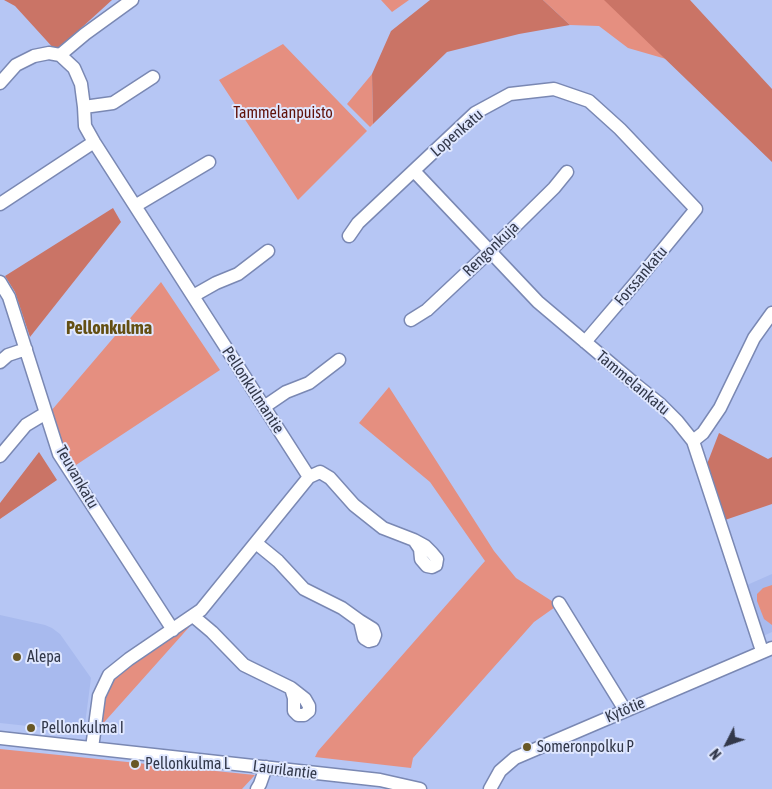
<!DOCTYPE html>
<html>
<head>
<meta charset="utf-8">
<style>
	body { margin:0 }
	#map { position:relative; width:772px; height:789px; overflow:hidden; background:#b6c6f4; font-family:"Asap Condensed",sans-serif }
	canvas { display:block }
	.north { position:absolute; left:702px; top:719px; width:50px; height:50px; -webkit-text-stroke:4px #dfe7ff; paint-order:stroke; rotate:229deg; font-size:14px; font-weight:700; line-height:20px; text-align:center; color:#32384a }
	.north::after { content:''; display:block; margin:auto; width:18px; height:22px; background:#32384a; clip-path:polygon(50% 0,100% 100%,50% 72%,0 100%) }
</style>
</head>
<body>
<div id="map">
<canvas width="772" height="789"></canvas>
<div class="north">N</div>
</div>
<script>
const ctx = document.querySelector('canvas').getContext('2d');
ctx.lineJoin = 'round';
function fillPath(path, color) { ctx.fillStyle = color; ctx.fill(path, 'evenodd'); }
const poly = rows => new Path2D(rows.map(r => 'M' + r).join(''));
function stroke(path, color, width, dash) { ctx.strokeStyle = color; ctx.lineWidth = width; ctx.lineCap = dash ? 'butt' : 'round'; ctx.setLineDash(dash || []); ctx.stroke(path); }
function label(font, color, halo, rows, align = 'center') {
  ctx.font = font + ' "Asap Condensed",sans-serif'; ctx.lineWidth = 4; ctx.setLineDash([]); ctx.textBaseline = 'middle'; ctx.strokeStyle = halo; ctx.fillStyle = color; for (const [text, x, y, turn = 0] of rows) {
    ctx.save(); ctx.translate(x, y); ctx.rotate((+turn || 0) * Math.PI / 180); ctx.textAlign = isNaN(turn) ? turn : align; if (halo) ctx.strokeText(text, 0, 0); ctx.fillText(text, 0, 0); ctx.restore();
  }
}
fillPath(poly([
	[772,574,772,632,763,636,747,585],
	[0,615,45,625,52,628,60,634,91,678,84,732,0,723]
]), '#a8baee');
fillPath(poly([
	[381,0,409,0,392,12],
	[543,0,608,0,673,61,628,48,599,26,570,25],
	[283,44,367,131,298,200,219,80],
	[372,74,373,124,370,127,347,104],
	[161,282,220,370,73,467,64,452,51,411],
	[389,387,494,551,516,578,558,605,534,622,413,758,411,768,315,757,318,751,485,561,430,482,359,423],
	[772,585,772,625,764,619,757,601,757,594,763,588],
	[190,624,191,625,99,728,103,697,112,678],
	[0,749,255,775,242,789,0,789]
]), '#e58f80');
fillPath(poly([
	[4,0,112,0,56,51,15,6],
	[430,0,543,0,570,25,519,34,447,52,373,124,372,74,391,31],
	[604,0,690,0,772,89,772,162],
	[113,208,121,222,30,337,15,292,5,276],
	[719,433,768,459,772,457,772,504,725,520,707,464],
	[39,452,57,480,0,519,0,503]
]), '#ca7466');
const minor = poly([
	[60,55,85,34,132,0],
	[0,83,16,65,34,56,49,53,60,55,74,68,81,84,84,107,85,126,94,142,309,477,201,610,129,659,109,675,99,696,92,748],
	[84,107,113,103,153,77],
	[414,171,538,302,635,384,660,404,677,421,693,441,762,651],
	[0,204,94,142],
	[135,206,209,162],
	[349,236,358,223,475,113,510,94,554,89,589,101,620,129,696,209,637,281,585,342],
	[0,282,9,297,59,454,173,630],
	[193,296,216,283,238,274,268,251],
	[411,320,427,310,490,251,554,188,567,172],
	[0,362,8,355,26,349],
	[264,407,286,392,309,383,339,360],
	[693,441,703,433,720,408,754,338,772,313],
	[0,456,26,425,46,413],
	[309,477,320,472,330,478,354,505,383,528,414,540,420,549,421,559,427,566,432,567,436,565,437,559,432,553,425,546,414,540],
	[256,543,278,561,304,589,342,608,360,621,364,638,369,641,373,640,375,635,373,629,360,621],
	[559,603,625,710],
	[193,616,212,632,244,665,291,688,294,698,294,711,298,715,304,715,309,711,309,706,305,699,291,688],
	[0,738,380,780,420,789],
	[257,789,260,784,266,767],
	[490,789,500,771,515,758,772,648]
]);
stroke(minor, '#7a88b3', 15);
stroke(minor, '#fff', 12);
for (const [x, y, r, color] of [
	[17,657,5,"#695826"],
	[31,728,5,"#695826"],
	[527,747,5,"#695826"],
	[135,764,5,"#695826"]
]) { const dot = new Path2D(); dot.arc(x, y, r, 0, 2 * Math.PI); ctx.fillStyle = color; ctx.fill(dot); stroke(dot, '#dfe7ff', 2); }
label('16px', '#60120a', '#dfe7ff', [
	["Tammelanpuisto",283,113]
]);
label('16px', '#32384a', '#dfe7ff', [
	["Lopenkatu",457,133,-41],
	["Rengonkuja",491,249,-44],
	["Forssankatu",641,276,-50],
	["Tammelankatu",633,383,40],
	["Pellonkulmantie",253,390,57],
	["Teuvankatu",77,477,60],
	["Kytötie",625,710,-23],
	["Laurilantie",285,770,7]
]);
label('16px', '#32384a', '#dfe7ff', [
	["Alepa",27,657],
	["Pellonkulma I",41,728],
	["Someronpolku P",537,747],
	["Pellonkulma L",145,764]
], 'left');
label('bold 18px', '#634f13', '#dfe7ff', [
	["Pellonkulma",109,328]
]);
</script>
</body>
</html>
